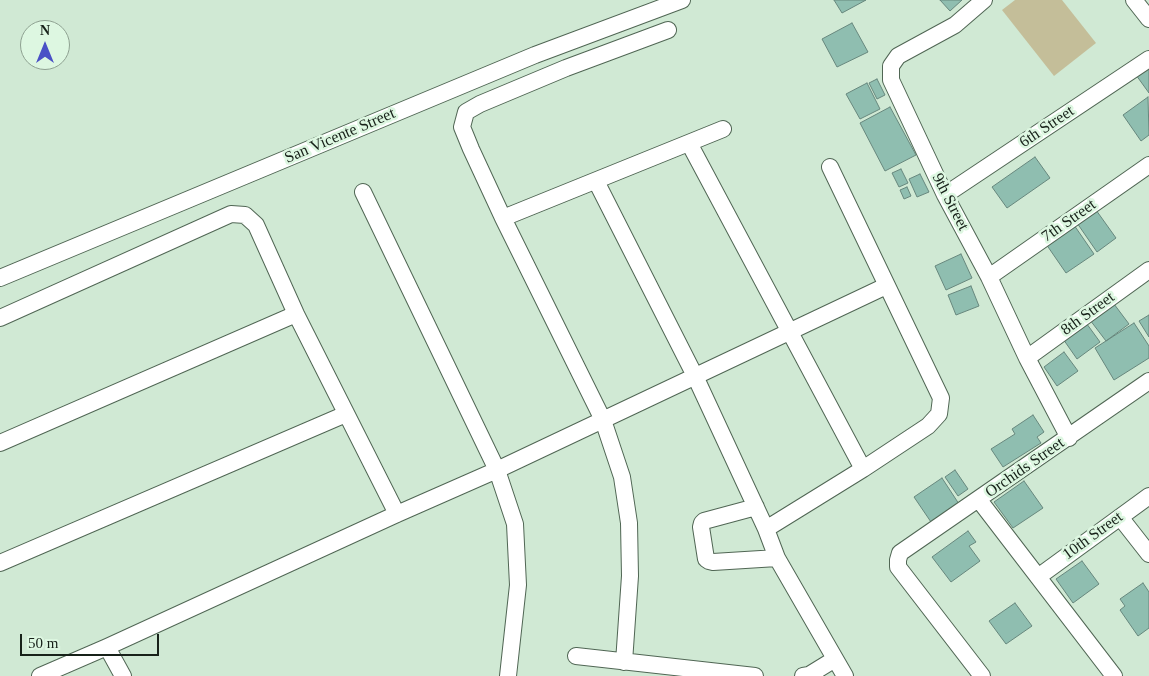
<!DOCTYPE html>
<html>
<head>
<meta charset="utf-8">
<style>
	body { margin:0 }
	#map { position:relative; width:1149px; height:676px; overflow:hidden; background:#d0e9d4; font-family:Georgia,serif }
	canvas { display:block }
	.north { position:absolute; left:20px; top:20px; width:50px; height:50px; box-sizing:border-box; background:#ddf7e1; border:1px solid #8ea191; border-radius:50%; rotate:0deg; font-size:14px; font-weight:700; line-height:20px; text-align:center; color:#172119 }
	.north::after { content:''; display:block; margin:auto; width:18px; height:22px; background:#4a51c6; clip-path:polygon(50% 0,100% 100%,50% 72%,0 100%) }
	.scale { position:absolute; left:20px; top:634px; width:139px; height:22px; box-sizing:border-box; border:2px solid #172119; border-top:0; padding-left:6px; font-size:15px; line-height:18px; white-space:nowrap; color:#172119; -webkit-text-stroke:4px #ddf7e1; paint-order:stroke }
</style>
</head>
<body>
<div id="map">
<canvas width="1149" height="676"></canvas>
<div class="north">N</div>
<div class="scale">50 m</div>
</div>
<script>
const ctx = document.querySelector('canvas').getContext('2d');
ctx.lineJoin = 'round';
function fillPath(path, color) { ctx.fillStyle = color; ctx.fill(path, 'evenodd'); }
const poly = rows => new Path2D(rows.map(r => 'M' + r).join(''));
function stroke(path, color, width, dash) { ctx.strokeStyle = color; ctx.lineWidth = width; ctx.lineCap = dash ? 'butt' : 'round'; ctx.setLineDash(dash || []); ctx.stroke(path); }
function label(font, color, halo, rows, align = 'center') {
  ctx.font = font + ' Georgia,serif'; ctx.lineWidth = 5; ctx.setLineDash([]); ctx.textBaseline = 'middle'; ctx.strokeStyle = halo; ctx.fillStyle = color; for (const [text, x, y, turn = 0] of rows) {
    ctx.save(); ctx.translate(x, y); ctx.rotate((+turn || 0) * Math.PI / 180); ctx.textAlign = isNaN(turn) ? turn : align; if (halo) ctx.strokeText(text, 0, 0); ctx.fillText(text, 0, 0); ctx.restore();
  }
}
fillPath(poly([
	[1015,0,1062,0,1096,43,1054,76,1002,10]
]), '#c4be99');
const building = poly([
	[834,0,866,0,842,13,834,0],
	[940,0,962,0,950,11,940,0],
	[852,23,868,52,837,67,822,39,852,23],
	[1149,66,1149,93,1136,75,1149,66],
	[877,79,885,95,877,99,869,83,877,79],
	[867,83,880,109,860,119,846,94,867,83],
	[1148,97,1149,135,1141,141,1123,115,1148,97],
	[890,107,916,155,885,171,860,123,890,107],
	[1035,157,1050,178,1007,208,992,187,1035,157],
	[901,169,908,183,899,187,892,173,901,169],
	[920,174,929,192,917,197,909,179,920,174],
	[907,187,911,196,904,199,900,190,907,187],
	[1096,210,1116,238,1097,252,1077,223,1096,210],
	[1074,225,1094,254,1066,273,1046,244,1074,225],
	[961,254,972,278,946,290,935,266,961,254],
	[971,286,979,306,956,315,948,295,971,286],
	[1114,304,1129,324,1106,341,1090,320,1114,304],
	[1149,315,1149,337,1139,321,1149,315],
	[1084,320,1100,342,1077,359,1061,336,1084,320],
	[1134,323,1149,346,1149,358,1114,380,1095,348,1134,323],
	[1064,352,1078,371,1057,386,1044,367,1064,352],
	[1033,415,1044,432,1037,437,1041,443,1003,467,991,449,1015,434,1012,429,1033,415],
	[955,470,968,489,958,496,945,477,955,470],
	[942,478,959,504,931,522,914,497,942,478],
	[1024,481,1043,508,1013,528,994,502,1024,481],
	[968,531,976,542,969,546,980,561,951,582,932,557,968,531],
	[1082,561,1099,584,1073,603,1056,579,1082,561],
	[1143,583,1149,592,1149,628,1138,636,1120,610,1125,606,1120,599,1143,583],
	[1015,603,1032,626,1006,644,989,621,1015,603]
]);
fillPath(building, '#8fbeb0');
stroke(building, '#67877d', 1);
const minor = poly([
	[984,0,955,25,898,56,891,66,891,80,945,195,989,277,1027,358,1069,438],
	[1134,0,1149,19],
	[689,143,863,469],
	[596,181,695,376,766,529,777,558,845,676],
	[363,192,497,470,515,524,518,585,508,676],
	[945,195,1149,59],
	[503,218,723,129],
	[989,277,1149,165],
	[0,278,535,55,682,0],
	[0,318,231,214,245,215,256,225,296,314,397,514],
	[1027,358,1149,270],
	[0,443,296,314],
	[979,500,1114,676],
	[756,507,704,521,702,523,701,527,706,559,709,561,713,562,777,558],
	[1120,517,1149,554],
	[766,529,863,469,928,426,939,414,941,398,830,167],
	[0,563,346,414],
	[1038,577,1149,496],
	[107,647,123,676],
	[576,656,755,676],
	[624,662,630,576,629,523,622,477,603,420,503,218,471,149,462,127,466,112,480,104,566,68,668,30],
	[40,676,107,647,397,514,497,470,886,286],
	[803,676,809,675,835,659],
	[982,676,898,567,898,560,900,553,1149,381]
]);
stroke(minor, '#506654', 18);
stroke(minor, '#fff', 16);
label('16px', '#172119', '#ddf7e1', [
	["6th Street",1047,127,-34],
	["San Vicente Street",340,136,-23],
	["9th Street",950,202,63],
	["7th Street",1069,221,-35],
	["8th Street",1088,314,-36],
	["Orchids Street",1025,468,-35],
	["10th Street",1093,536,-36]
]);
</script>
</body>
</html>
